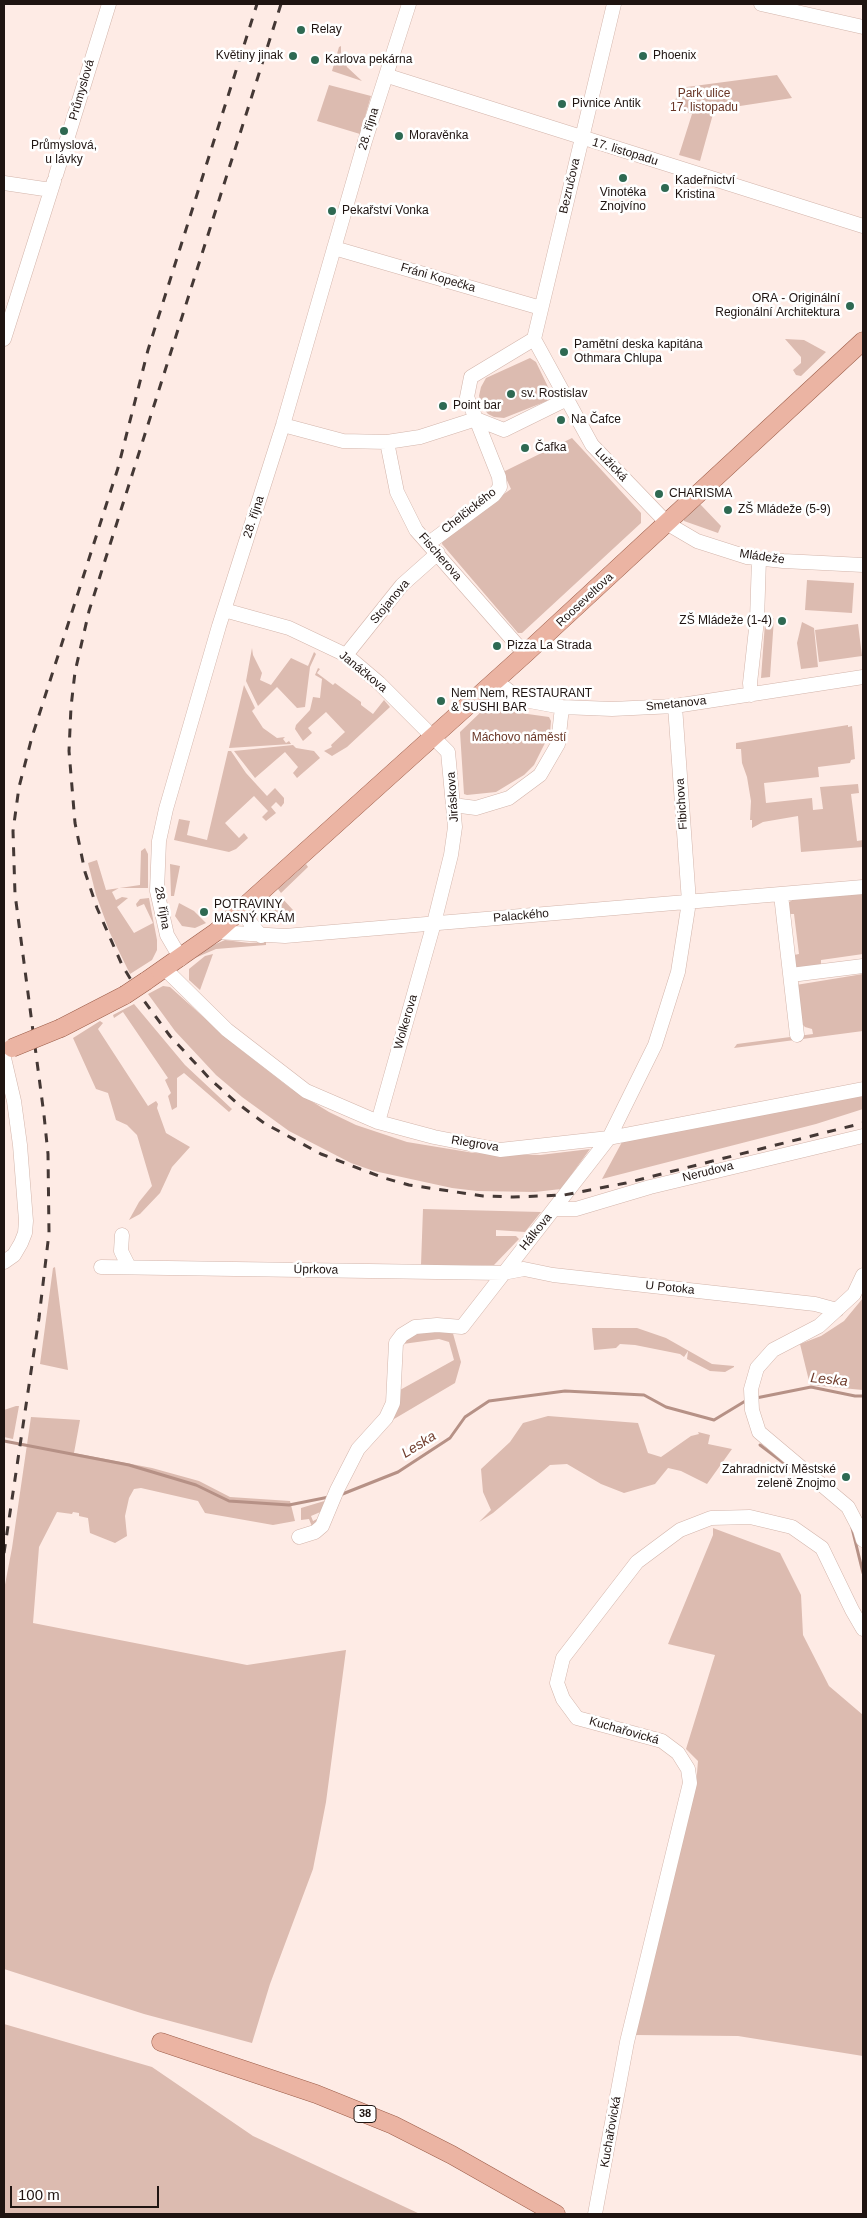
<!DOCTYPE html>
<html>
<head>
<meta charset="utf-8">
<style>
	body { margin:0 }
	#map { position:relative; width:867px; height:2218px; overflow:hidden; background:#feebe5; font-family:Helvetica,sans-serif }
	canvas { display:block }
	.frame { position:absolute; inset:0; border:5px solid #1f1411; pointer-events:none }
	.scale { position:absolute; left:10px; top:2186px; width:149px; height:22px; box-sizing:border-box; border:2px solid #1f1411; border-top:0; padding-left:6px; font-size:15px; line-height:18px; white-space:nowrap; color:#1f1411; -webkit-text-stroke:4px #fff; paint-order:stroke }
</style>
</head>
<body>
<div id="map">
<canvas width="867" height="2218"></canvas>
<div class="frame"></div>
<div class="scale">100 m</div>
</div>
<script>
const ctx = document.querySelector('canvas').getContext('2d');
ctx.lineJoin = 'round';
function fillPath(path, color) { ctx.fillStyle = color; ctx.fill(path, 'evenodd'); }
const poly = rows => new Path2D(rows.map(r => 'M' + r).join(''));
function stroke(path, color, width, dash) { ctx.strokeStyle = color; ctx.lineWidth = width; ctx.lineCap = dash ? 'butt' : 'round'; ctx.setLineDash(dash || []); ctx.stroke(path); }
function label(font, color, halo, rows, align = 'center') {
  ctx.font = font + ' Helvetica,sans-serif'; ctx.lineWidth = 5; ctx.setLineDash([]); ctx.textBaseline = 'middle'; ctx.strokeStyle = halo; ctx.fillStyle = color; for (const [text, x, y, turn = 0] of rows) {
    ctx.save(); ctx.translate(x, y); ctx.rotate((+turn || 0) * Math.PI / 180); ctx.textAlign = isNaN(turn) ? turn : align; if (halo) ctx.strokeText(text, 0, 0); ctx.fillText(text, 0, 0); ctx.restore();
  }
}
fillPath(poly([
	[341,46,341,53,347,67,362,81,332,71,339,47],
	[777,75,792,98,727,108,713,114,700,161,679,155,692,114,673,108,679,88],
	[329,85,371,96,360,134,317,121],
	[785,339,804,340,826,352,801,376,796,375,793,370,801,363,801,357],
	[530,358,536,362,550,391,547,401,504,418,494,417,488,414,483,408,479,396,481,387,486,378],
	[572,438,641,513,641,523,522,633,518,633,442,544,443,537,511,489,503,472],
	[700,504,721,526,718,533,684,521,684,519],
	[807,580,854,583,852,613,805,610],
	[774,618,770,677,761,678,765,623,767,619],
	[802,622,814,628,818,667,801,669,797,643],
	[858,624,862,656,819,662,815,630],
	[252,648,253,655,262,673,260,680,271,685,291,658,308,666,314,652,316,654,310,667,305,707,297,708,277,687,258,706,246,681],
	[318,668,320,669,317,673,333,685,335,683,361,702,361,705,373,714,384,700,390,707,347,747,332,756,324,751,332,747,331,745,345,732,326,712,308,728,312,733,303,741,295,729,296,725,310,710,313,697,320,698,322,679,315,675],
	[244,685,255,708,252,711,263,728,277,738,285,737,283,739,286,743,289,741,291,744,229,748],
	[485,708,549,717,551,721,550,733,534,765,524,775,496,792,467,795,464,794,460,732],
	[848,725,848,727,852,726,855,759,851,760,850,763,818,767,819,777,764,783,766,803,812,798,813,810,823,809,820,787,858,784,859,793,851,794,857,841,863,840,863,847,801,852,798,816,763,822,752,828,752,820,750,820,751,801,747,777,742,763,741,749,736,749,736,743],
	[293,745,296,748,314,751,320,758,297,778,293,773,298,767,285,752,255,778,234,751],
	[228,751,231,751,246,773,267,796,275,788,284,798,284,803,281,807,276,802,271,807,276,813,266,821,262,817,268,811,254,796,225,823,239,838,244,833,248,838,236,849,229,852,174,840,179,819,190,821,187,835,207,840],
	[145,848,148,854,148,888,119,888,112,892,116,900,122,897,128,898,117,907,134,933,153,923,144,904,137,907,136,904,140,899,149,898,157,940,157,950,152,960,130,974,110,933,96,895,88,863,97,860,106,890,140,885,141,851],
	[170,864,180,866,174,896,171,896],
	[306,864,308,867,281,893,278,889],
	[863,892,863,954,821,960,821,966,800,969,795,966,794,955,799,954,794,914,787,914,788,903,795,898],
	[281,897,293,910,292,914,282,922,269,922,266,918,266,911],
	[179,903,194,911,206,923,195,928,182,926,175,916],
	[225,940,249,943,266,942,266,945,216,949,195,958,211,946],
	[213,954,200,990,189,980,189,969,205,956],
	[863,974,863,1031,734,1048,737,1044,813,1034,812,1029,805,1027,801,1023,796,985],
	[163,986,170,987,236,1046,290,1088,329,1112,356,1125,407,1142,474,1153,540,1155,590,1149,561,1189,535,1192,477,1191,452,1188,374,1171,351,1163,289,1131,242,1097,216,1075,175,1031,148,994],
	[134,1004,185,1065,232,1109,229,1112,184,1073,177,1078,177,1107,172,1110,168,1096,171,1093,165,1080,168,1078,123,1012,114,1018,113,1015],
	[100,1021,103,1023,98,1029,148,1106,156,1101,158,1104,157,1108,166,1133,190,1147,172,1167,160,1193,140,1214,129,1220,139,1202,152,1186,137,1135,127,1125,116,1120,108,1093,96,1089,73,1038],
	[863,1092,863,1109,816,1124,602,1179,622,1142],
	[423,1209,541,1212,525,1232,496,1230,496,1236,516,1236,519,1239,494,1265,421,1265],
	[55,1267,68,1370,40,1364,53,1268],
	[863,1298,863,1390,810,1385,800,1344,821,1336,844,1321],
	[592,1328,637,1328,666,1338,712,1364,734,1366,734,1367,725,1372,710,1371,687,1359,688,1351,684,1357,680,1354,635,1345,620,1344,616,1348,594,1350],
	[452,1330,461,1362,455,1383,389,1422,400,1390,454,1360,449,1342,439,1339,403,1344,412,1331],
	[16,1406,19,1406,13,1439,4,1437,4,1410],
	[548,1416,638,1423,648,1453,661,1457,691,1436,699,1434,698,1432,710,1435,708,1444,732,1449,707,1484,681,1471,668,1468,655,1484,624,1493,601,1484,567,1464,550,1465,493,1513,479,1522,491,1510,483,1492,481,1469,510,1442,523,1423],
	[31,1417,80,1420,74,1453,152,1468,199,1481,230,1497,290,1501,295,1521,273,1525,205,1513,198,1501,141,1488,134,1489,129,1498,125,1516,127,1536,115,1543,90,1533,88,1518,79,1516,79,1513,73,1512,72,1514,57,1512,39,1547,33,1623,247,1665,346,1650,326,1802,313,1869,270,1984,252,2043,144,2014,4,1969,4,1590,12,1548],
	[331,1499,325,1510,311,1516,313,1521,319,1518,313,1529,309,1519,301,1520,301,1508],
	[713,1528,780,1553,801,1595,803,1635,829,1686,863,1715,863,2056,738,2036,635,2035,696,1785,698,1761,686,1749,715,1655,668,1644,713,1535],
	[4,2024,152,2067,253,2136,420,2214,4,2214]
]), '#dcbbb0');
stroke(poly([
	[756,1398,811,1387,855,1396,863,1396],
	[4,1441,129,1465,196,1485,229,1501,289,1505,329,1497],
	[760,1445,797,1473],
	[340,1495,398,1472,450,1438,465,1417,489,1401,565,1391,644,1395,666,1407,714,1420,747,1400],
	[852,1528,863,1573]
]), '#b69186', 3);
const minor = poly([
	[761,4,863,27],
	[388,76,863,226],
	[56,175,109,4],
	[4,183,51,190],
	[334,248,541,308],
	[4,339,54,181],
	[534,339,592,445,668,524,697,541,747,557,783,561,863,565],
	[534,339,614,4],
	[534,339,471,377,467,397,476,419,504,430,567,399],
	[283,425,343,441,387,442,420,437,476,419,499,477,500,487,494,495,429,543],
	[387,442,397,492,416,530,525,654],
	[224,610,289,628,346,655,379,683,448,752,455,827,451,855,434,923,378,1122],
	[346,655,402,585,438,553],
	[495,680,519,699,562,707,612,709,675,706,863,677],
	[751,695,750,683,757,620,759,559],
	[453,805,476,808,509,798,540,775,558,744,562,707],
	[781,895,797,1035],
	[240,910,261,936],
	[216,932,285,936,863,887],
	[181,959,167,935,157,891,159,841,166,809,219,626,283,425,365,141,409,4],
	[165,969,227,1030,306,1091,378,1122,434,1137,500,1150,609,1138,863,1089],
	[791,975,863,966],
	[4,1058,14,1101,20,1145,26,1221,25,1233,21,1243,14,1255,4,1262],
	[554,1209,576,1209,650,1187,863,1136],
	[122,1235,121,1251,129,1267],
	[101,1267,503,1273,524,1269,553,1275,815,1304,837,1310],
	[863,1275,854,1294,819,1326,773,1350,757,1368,751,1389,752,1410,759,1432,848,1507,860,1530,863,1540],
	[299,1537,315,1532,322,1526,337,1490,358,1449,386,1418,393,1403,396,1343,402,1335,415,1327,437,1325,462,1327,609,1138,655,1045,678,972,689,902,675,706],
	[595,2214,627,2042,690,1783,688,1769,678,1753,662,1741,577,1718,563,1699,557,1683,563,1658,637,1562,680,1530,711,1518,750,1517,792,1527,822,1548,852,1610,863,1629]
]);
const major = poly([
	[146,981,216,932,525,654,863,341],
	[61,1028,125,995],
	[161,2042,316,2094,393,2125,452,2155,556,2214]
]);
stroke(minor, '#d3b5ab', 15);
stroke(major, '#9b5c48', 19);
stroke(minor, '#fff', 14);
stroke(major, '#ebb4a3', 18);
stroke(poly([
	[281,4,89,611,75,672,71,707,69,751,75,823,85,872,97,908,122,965,142,998,170,1036,211,1080,237,1103,264,1123,321,1154,384,1178,409,1185,483,1196,513,1197,564,1195,626,1183,863,1123],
	[4,1553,39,1318,49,1233,48,1154,44,1115,15,894,13,831,19,787,32,737,118,468,148,350,257,4]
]), '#443835', 3, [9, 9]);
const majorBridge = poly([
	[125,995,146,981],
	[12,1048,61,1028]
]);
stroke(majorBridge, '#9b5c48', 19, []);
stroke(majorBridge, '#ebb4a3', 18);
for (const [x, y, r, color] of [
	[301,30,5,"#2e6952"],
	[293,56,5,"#2e6952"],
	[643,56,5,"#2e6952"],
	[315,60,5,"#2e6952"],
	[562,104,5,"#2e6952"],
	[64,131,5,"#2e6952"],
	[399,136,5,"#2e6952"],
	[623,178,5,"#2e6952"],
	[665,188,5,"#2e6952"],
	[332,211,5,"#2e6952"],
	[850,306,5,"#2e6952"],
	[564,352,5,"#2e6952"],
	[511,394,5,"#2e6952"],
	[443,406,5,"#2e6952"],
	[561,420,5,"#2e6952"],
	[525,448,5,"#2e6952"],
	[659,494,5,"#2e6952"],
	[728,510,5,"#2e6952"],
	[782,621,5,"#2e6952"],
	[497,646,5,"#2e6952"],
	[441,701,5,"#2e6952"],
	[204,912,5,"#2e6952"],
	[846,1477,5,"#2e6952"]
]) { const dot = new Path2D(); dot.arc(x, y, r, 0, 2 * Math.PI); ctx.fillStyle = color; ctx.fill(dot); stroke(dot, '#fff', 2); }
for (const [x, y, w] of [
	[365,2114,22]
]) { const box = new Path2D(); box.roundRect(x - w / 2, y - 8.5, w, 17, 4); ctx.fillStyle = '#fff'; ctx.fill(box); stroke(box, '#1f1411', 1); }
label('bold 11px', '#1f1411', null, [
	["38",365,2114]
]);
label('12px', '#1f1411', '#fff', [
	["Relay",311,30],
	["Květiny jinak",283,56,"right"],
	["Phoenix",653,56],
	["Karlova pekárna",325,60],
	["Pivnice Antik",572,104],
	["Moravěnka",409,136],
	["Průmyslová,",64,146,"center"],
	["u lávky",64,160,"center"],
	["Kadeřnictví",675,181],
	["Kristina",675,195],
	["Vinotéka",623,193,"center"],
	["Znojvíno",623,207,"center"],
	["Pekařství Vonka",342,211],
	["ORA - Originální",840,299,"right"],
	["Regionální Architektura",840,313,"right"],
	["Pamětní deska kapitána",574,345],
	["Othmara Chlupa",574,359],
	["sv. Rostislav",521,394],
	["Point bar",453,406],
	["Na Čafce",571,420],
	["Čafka",535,448],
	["CHARISMA",669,494],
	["ZŠ Mládeže (5-9)",738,510],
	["ZŠ Mládeže (1-4)",772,621,"right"],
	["Pizza La Strada",507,646],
	["Nem Nem, RESTAURANT",451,694],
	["& SUSHI BAR",451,708],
	["POTRAVINY",214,905],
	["MASNÝ KRÁM",214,919],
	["Zahradnictví Městské",836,1470,"right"],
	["zeleně Znojmo",836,1484,"right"]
], 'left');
label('12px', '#1f1411', '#fff', [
	["Průmyslová",82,90,-74],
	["28. října",369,129,-73],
	["17. listopadu",625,152,17],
	["Bezručova",570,186,-77],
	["Fráni Kopečka",438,278,16],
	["Lužická",611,465,46],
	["Chelčického",469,511,-38],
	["28. října",254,517,-72],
	["Fischerova",440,557,49],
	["Mládeže",762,557,8],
	["Rooseveltova",585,600,-43],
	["Stojanova",390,602,-50],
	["Janáčkova",363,672,39],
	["Smetanova",676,704,-6],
	["Jiráskova",453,797,-94],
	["Fibichova",682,804,-94],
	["28. října",162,908,80],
	["Palackého",521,916,-5],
	["Wolkerova",406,1022,-74],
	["Riegrova",475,1144,9],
	["Nerudova",708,1172,-14],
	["Hálkova",536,1232,-51],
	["Úprkova",316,1270,1],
	["U Potoka",670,1288,6],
	["Kuchařovická",624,1731,16],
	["Kuchařovická",611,2132,-80]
]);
label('12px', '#693626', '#fff', [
	["Park ulice",704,94],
	["17. listopadu",704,108],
	["Máchovo náměstí",519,738]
]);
label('italic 14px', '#713d2d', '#fff', [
	["Leska",829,1380,6],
	["Leska",419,1445,-32]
]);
</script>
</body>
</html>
